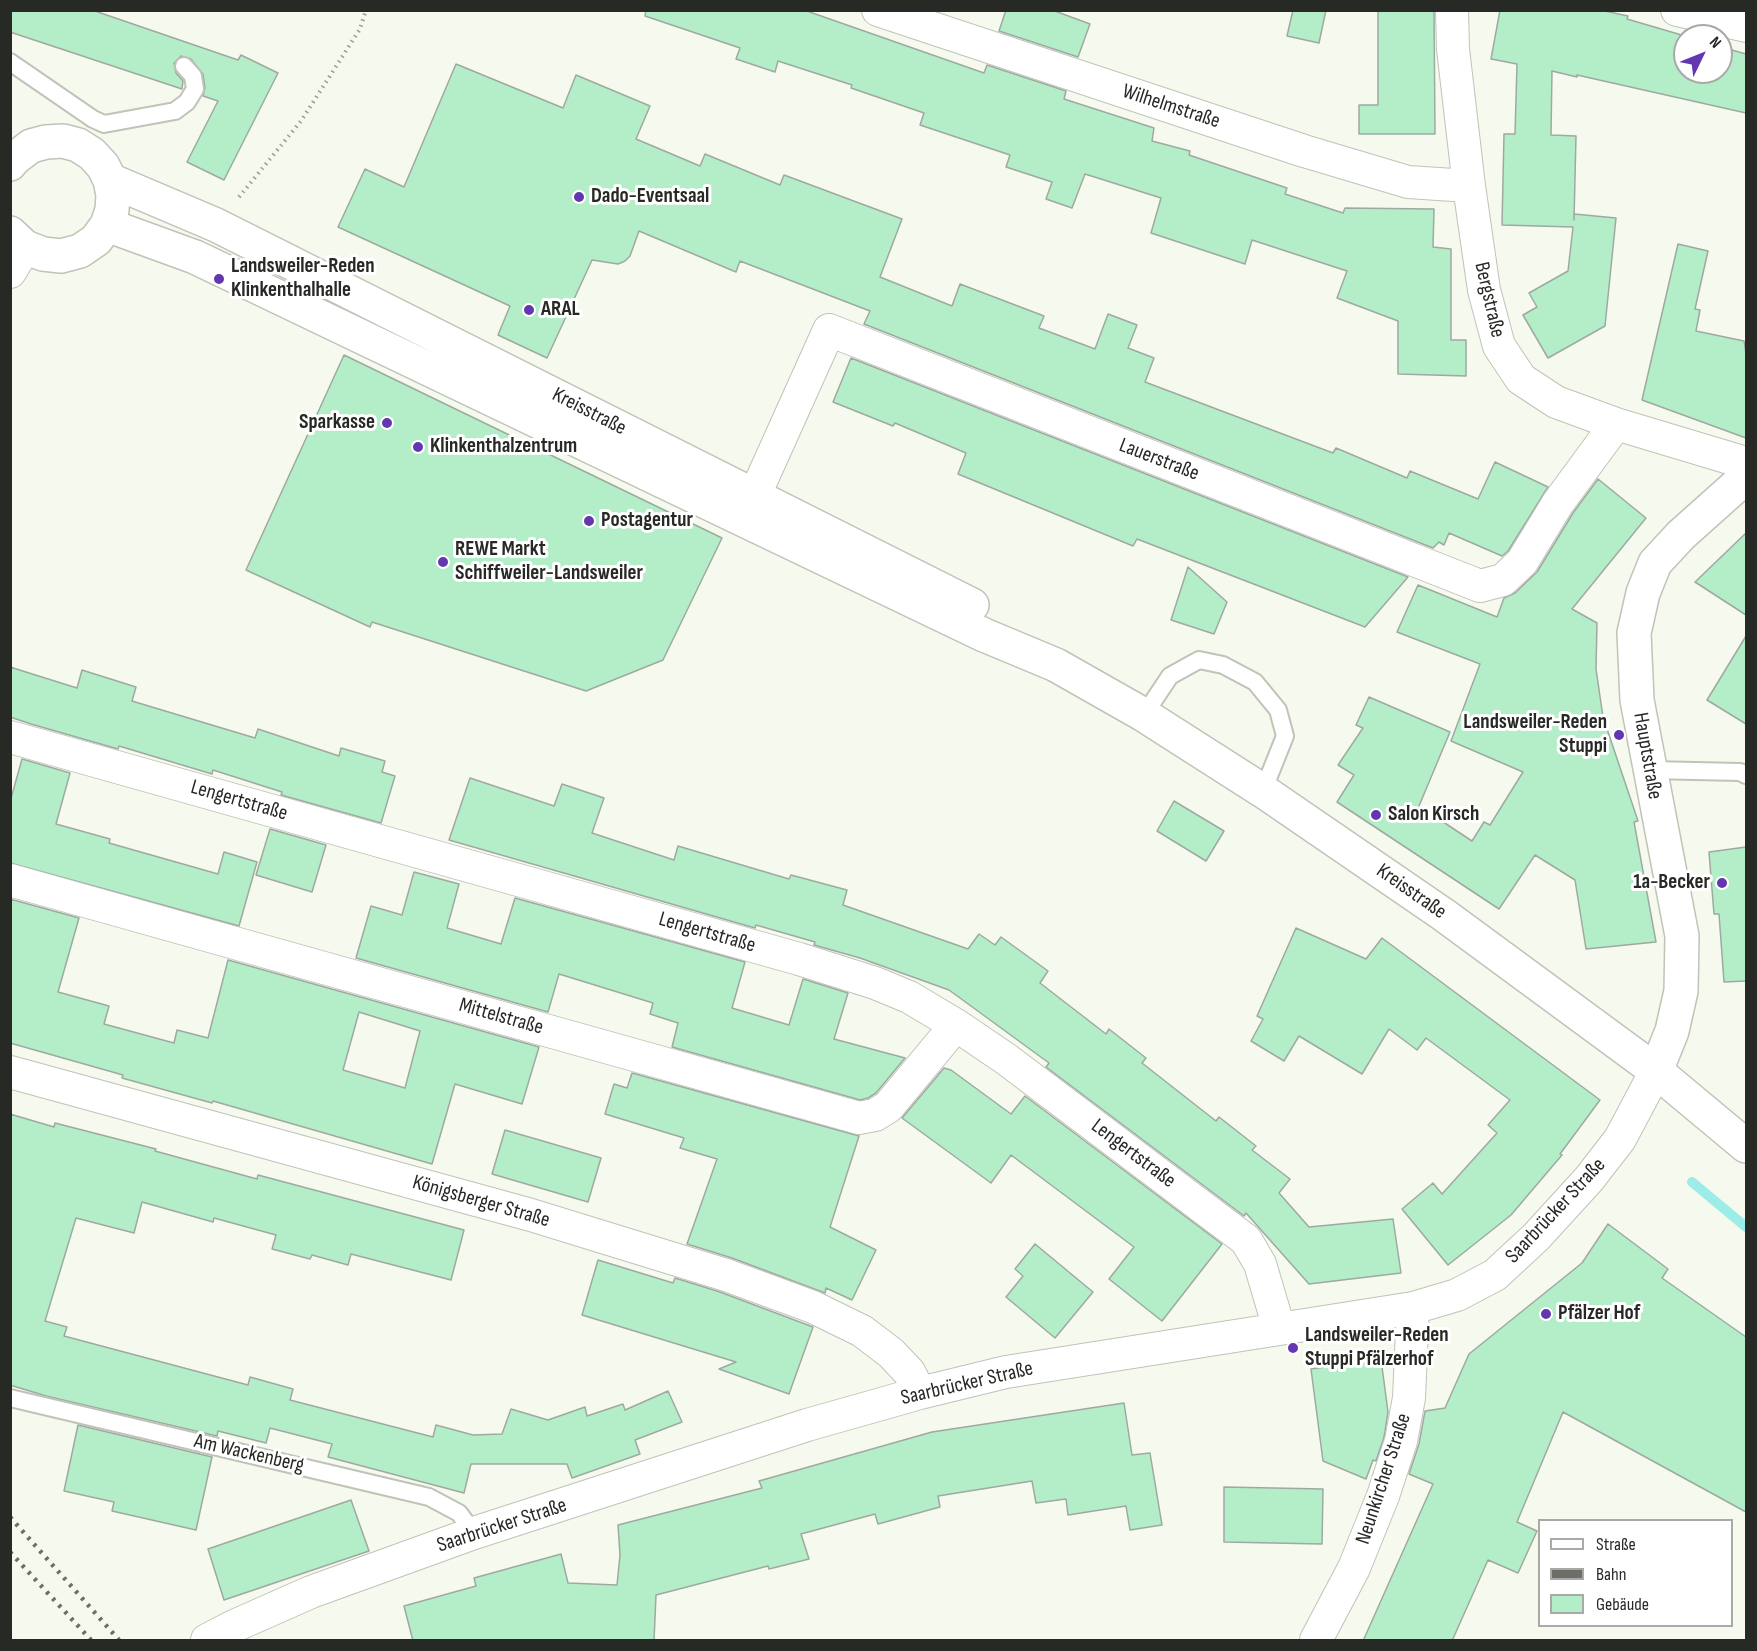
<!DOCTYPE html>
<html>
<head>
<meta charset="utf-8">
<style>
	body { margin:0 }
	#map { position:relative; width:1757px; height:1651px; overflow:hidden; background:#f6faee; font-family:"Sofia Sans Condensed",sans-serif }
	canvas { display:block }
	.frame { position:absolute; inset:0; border:12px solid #272925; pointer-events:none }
	.legend { position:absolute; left:1538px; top:1519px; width:195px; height:108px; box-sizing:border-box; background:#fff; border:2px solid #a9a9a8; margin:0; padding:8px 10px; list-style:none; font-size:18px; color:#272925 }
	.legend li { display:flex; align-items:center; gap:12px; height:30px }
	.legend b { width:30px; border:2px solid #a9a9a8 }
	.north { position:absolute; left:1673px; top:24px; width:60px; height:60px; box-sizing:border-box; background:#fff; border:2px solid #a9a9a8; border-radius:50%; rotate:47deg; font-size:16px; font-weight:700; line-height:24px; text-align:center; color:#272925 }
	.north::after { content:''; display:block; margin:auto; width:21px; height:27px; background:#6237af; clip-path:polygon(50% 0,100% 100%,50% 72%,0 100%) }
</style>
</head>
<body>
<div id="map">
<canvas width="1757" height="1651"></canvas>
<div class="frame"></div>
<ul class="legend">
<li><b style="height:8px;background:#fff"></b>Straße</li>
<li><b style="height:8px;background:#6c6f68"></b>Bahn</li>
<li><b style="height:16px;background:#b4eec8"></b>Gebäude</li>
</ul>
<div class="north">N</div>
</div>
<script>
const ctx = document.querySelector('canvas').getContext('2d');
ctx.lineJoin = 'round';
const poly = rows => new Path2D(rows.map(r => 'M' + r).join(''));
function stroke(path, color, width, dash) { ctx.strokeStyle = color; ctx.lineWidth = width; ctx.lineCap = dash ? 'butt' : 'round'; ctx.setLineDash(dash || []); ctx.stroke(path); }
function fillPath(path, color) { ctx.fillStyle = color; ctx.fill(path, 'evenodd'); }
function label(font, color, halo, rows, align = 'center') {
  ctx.font = font + ' "Sofia Sans Condensed",sans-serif'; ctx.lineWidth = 6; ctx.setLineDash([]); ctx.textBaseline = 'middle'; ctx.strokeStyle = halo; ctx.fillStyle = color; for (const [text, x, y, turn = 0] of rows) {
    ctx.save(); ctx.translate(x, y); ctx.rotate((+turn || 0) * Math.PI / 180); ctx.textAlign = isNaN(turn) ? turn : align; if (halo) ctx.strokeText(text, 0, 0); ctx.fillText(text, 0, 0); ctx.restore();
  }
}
stroke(poly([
	[1692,1182,1746,1227]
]), '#9cece7', 10);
const building = poly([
	[10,10,92,10,238,60,241,55,278,73,224,180,187,162,218,101,203,96,205,88,203,74,191,59,181,56,174,63,176,73,183,81,182,89,10,32,10,10],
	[646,10,804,10,984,73,987,65,1066,91,1064,99,1154,128,1152,141,1190,151,1189,155,1287,188,1285,194,1343,213,1345,208,1434,209,1433,247,1451,249,1451,340,1466,340,1466,376,1398,374,1398,321,1337,298,1347,271,1252,240,1245,264,1151,233,1161,198,1085,174,1072,208,1046,199,1052,182,1006,167,1010,155,920,125,924,113,851,88,852,85,778,61,775,72,736,59,740,48,645,16,646,10],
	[1006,10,1052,10,1090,24,1078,57,999,31,1006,10],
	[1293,10,1326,10,1319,43,1287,36,1293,10],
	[1378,10,1434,10,1435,134,1359,134,1359,105,1378,105,1378,10],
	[1500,10,1600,10,1628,16,1627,19,1685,36,1685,72,1721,72,1721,47,1746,54,1746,113,1577,75,1577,77,1552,71,1551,135,1576,136,1574,220,1574,214,1616,218,1605,326,1548,358,1523,315,1537,307,1529,293,1568,271,1573,227,1502,225,1504,134,1515,134,1517,64,1491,59,1500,10],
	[456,64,563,108,576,75,650,106,636,139,700,166,705,154,780,185,784,175,902,219,880,277,952,306,960,284,1044,316,1039,328,1095,349,1108,314,1137,325,1128,348,1154,358,1145,382,1333,453,1336,448,1407,478,1410,471,1478,499,1495,462,1548,487,1508,551,1502,556,1449,533,1444,545,1439,542,1433,548,864,324,870,311,740,261,736,272,639,231,630,256,625,261,618,264,592,260,547,358,498,335,510,306,338,227,365,169,404,187,456,64],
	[1678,244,1708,251,1695,309,1700,310,1696,331,1744,341,1746,354,1746,438,1642,400,1678,244],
	[344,355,722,538,663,660,586,691,372,622,370,627,246,570,344,355],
	[851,358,1408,577,1365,627,1137,539,1133,546,958,474,966,453,895,423,893,426,833,402,851,358],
	[1598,479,1646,518,1572,609,1597,623,1596,669,1603,717,1638,821,1634,822,1656,942,1586,949,1575,880,1535,855,1499,909,1337,802,1354,775,1338,765,1363,728,1356,725,1369,697,1450,732,1419,806,1472,841,1484,822,1490,825,1523,772,1451,741,1480,664,1397,632,1418,585,1497,617,1504,598,1515,593,1537,572,1573,513,1598,479],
	[1746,533,1746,615,1695,582,1746,533],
	[1188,567,1227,602,1214,634,1171,620,1188,567],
	[1746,636,1746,724,1707,700,1746,636],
	[10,667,77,688,82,670,136,687,132,701,255,738,258,729,339,756,341,748,385,761,382,772,395,776,381,823,281,795,282,792,213,770,212,774,119,746,118,749,31,724,10,717,10,667],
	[22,759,70,773,56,824,110,839,109,843,218,874,224,852,257,862,239,926,10,863,10,802,22,759],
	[470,778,554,806,562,784,604,798,592,833,674,860,678,846,789,879,791,875,847,890,843,905,968,949,979,934,995,945,1001,937,1048,971,1040,983,1106,1034,1109,1029,1146,1058,1142,1063,1216,1121,1219,1117,1256,1146,1252,1150,1290,1179,1279,1193,1309,1227,1393,1219,1401,1273,1309,1284,1246,1213,1244,1216,1046,1067,1049,1063,949,990,860,958,814,945,815,942,756,925,755,928,449,840,470,778],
	[1174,801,1224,831,1206,861,1157,831,1174,801],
	[270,829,326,845,312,892,256,875,270,829],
	[1746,847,1746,981,1724,982,1719,914,1714,914,1709,852,1746,847],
	[414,872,459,884,447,928,501,944,515,898,745,962,732,1008,789,1025,803,979,848,993,834,1039,905,1058,876,1093,868,1098,860,1100,672,1047,678,1023,650,1014,653,1003,559,974,548,1012,356,958,371,906,402,915,414,872],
	[10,899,79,918,58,992,109,1006,104,1024,174,1043,177,1030,208,1038,228,960,539,1047,522,1104,455,1084,432,1164,213,1101,212,1103,122,1078,123,1075,10,1043,10,899],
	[359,1012,420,1031,405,1088,343,1070,359,1012],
	[1296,928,1366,959,1382,938,1600,1100,1560,1154,1562,1155,1511,1215,1448,1265,1402,1209,1433,1183,1442,1194,1497,1133,1488,1125,1510,1100,1426,1038,1417,1050,1389,1029,1362,1074,1299,1036,1284,1061,1251,1041,1263,1019,1257,1016,1296,928],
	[944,1068,951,1070,1011,1114,1025,1096,1222,1244,1162,1321,1109,1279,1134,1247,1011,1155,991,1183,902,1118,944,1068],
	[632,1073,859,1136,830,1227,876,1250,852,1300,826,1288,825,1293,732,1258,687,1244,717,1159,680,1148,684,1138,605,1114,614,1084,627,1088,632,1073],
	[10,1114,54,1127,55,1123,156,1149,155,1151,257,1179,258,1175,464,1230,451,1280,351,1254,348,1265,312,1255,310,1259,272,1249,276,1235,214,1218,213,1222,142,1202,134,1233,76,1218,45,1321,67,1327,64,1336,248,1385,250,1377,293,1389,290,1400,433,1437,436,1425,473,1435,502,1434,511,1409,548,1420,585,1407,587,1416,623,1404,625,1410,668,1391,682,1422,635,1440,640,1454,572,1478,567,1464,471,1464,464,1493,328,1457,332,1444,270,1428,266,1443,218,1431,217,1436,46,1396,10,1385,10,1114],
	[505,1130,601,1158,588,1202,492,1174,505,1130],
	[1608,1224,1668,1269,1662,1278,1746,1337,1746,1512,1563,1412,1517,1522,1537,1531,1518,1573,1488,1560,1452,1641,1363,1641,1433,1484,1409,1474,1419,1444,1425,1411,1445,1408,1469,1354,1582,1263,1608,1224],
	[1035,1244,1093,1292,1055,1338,1006,1297,1023,1276,1015,1269,1035,1244],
	[598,1260,673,1283,675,1278,720,1292,813,1327,789,1394,719,1369,736,1362,582,1315,598,1260],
	[1381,1359,1388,1412,1384,1437,1376,1461,1373,1460,1366,1479,1323,1461,1311,1369,1381,1359],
	[1124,1403,1132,1455,1150,1453,1162,1525,1130,1530,1126,1506,1068,1515,1066,1499,1036,1503,1032,1481,938,1496,940,1507,878,1524,875,1514,801,1534,809,1559,769,1569,768,1566,656,1595,654,1641,413,1641,404,1606,476,1586,474,1578,561,1554,568,1583,617,1585,620,1555,618,1525,762,1488,759,1481,932,1432,1124,1403],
	[78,1425,212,1457,196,1530,112,1511,114,1502,64,1491,78,1425],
	[1224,1487,1323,1489,1322,1544,1224,1542,1224,1487],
	[351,1500,369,1551,224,1600,208,1549,351,1500]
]);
fillPath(building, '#b4eec8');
stroke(building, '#9ea9a2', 1.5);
const service = poly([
	[10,62,93,119,104,124,175,111,187,102,195,89,193,76,184,66],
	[1144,715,1170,676,1199,660,1223,665,1255,682,1278,710,1285,736,1263,791],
	[1650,770,1740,772,1746,775],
	[10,1398,429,1497,459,1513,474,1533]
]);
const minor = poly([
	[878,10,1304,151,1408,182,1469,186],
	[1452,10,1453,49,1469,186,1484,290,1499,346,1521,379,1556,402,1616,424,1746,463],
	[1677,10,1746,26],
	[10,272,25,247],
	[744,519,829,330,1480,586,1503,580,1522,562,1558,503,1616,424],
	[10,737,799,959,875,983,909,997,956,1025,1006,1059,1246,1240,1260,1264,1279,1328],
	[10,880,859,1118,875,1115,888,1107,956,1025],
	[10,1072,531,1215,726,1275,813,1307,862,1331,891,1353,909,1372,920,1393],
	[207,1640,232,1627,311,1592,474,1533,807,1425,920,1393,1006,1372,1413,1308,1457,1295,1495,1275,1536,1237,1589,1179,1620,1139,1656,1071],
	[1316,1640,1354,1568,1383,1496,1401,1441,1409,1398,1413,1308]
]);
const tertiary = poly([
	[1656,1071,1672,1031,1681,991,1682,936,1637,700,1634,633,1643,593,1655,563,1681,535,1746,477]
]);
const secondary = poly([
	[10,164,14,159,31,146,46,142,63,141,78,145,92,154,103,166,110,180,113,195,112,210,107,225,96,240,80,251,61,256,43,254,25,247,10,233],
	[110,180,216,225,972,605],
	[107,225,195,257,984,635,1056,665,1144,715,1263,791,1444,915,1656,1071,1746,1146]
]);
stroke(service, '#bfc3b8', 20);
stroke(minor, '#bfc3b8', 34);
stroke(tertiary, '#bfc3b8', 36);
stroke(secondary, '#bfc3b8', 36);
stroke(poly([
	[239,197,301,121,360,29,366,10]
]), '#999c93', 4, [1.5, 4.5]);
stroke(service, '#fff', 16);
stroke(minor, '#fff', 32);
stroke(tertiary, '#fff', 33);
stroke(secondary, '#fff', 33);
stroke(poly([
	[10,1517,119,1640],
	[10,1552,91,1640]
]), '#6c6f68', 4.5, [3, 6]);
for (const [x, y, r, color] of [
	[579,197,6,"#6237af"],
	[219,279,6,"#6237af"],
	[529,310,6,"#6237af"],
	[387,423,6,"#6237af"],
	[418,447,6,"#6237af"],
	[589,521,6,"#6237af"],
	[443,562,6,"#6237af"],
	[1619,735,6,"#6237af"],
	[1376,815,6,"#6237af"],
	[1722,883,6,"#6237af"],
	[1546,1314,6,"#6237af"],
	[1293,1348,6,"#6237af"]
]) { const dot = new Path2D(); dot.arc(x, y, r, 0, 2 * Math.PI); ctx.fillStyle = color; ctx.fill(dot); stroke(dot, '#fff', 2); }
label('21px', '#272925', '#fff', [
	["Wilhelmstraße",1171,107,18],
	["Bergstraße",1489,300,77],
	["Kreisstraße",589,412,27],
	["Lauerstraße",1159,460,21],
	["Hauptstraße",1647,756,80],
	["Lengertstraße",239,801,16],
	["Kreisstraße",1411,892,35],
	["Lengertstraße",707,933,16],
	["Mittelstraße",501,1017,16],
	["Lengertstraße",1133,1154,37],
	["Königsberger Straße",481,1202,16],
	["Saarbrücker Straße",1556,1211,-47],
	["Saarbrücker Straße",967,1384,-13],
	["Am Wackenberg",249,1454,13],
	["Neunkircher Straße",1384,1479,-72],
	["Saarbrücker Straße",502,1526,-18]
]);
label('bold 21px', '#272925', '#fff', [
	["Dado-Eventsaal",591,197],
	["Landsweiler-Reden",231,267],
	["Klinkenthalhalle",231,291],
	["ARAL",541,310],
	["Sparkasse",375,423,"right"],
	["Klinkenthalzentrum",430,447],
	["Postagentur",601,521],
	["REWE Markt",455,550],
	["Schiffweiler-Landsweiler",455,574],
	["Landsweiler-Reden",1607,723,"right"],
	["Stuppi",1607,747,"right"],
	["Salon Kirsch",1388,815],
	["1a-Becker",1710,883,"right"],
	["Pfälzer Hof",1558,1314],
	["Landsweiler-Reden",1305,1336],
	["Stuppi Pfälzerhof",1305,1360]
], 'left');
</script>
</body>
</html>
